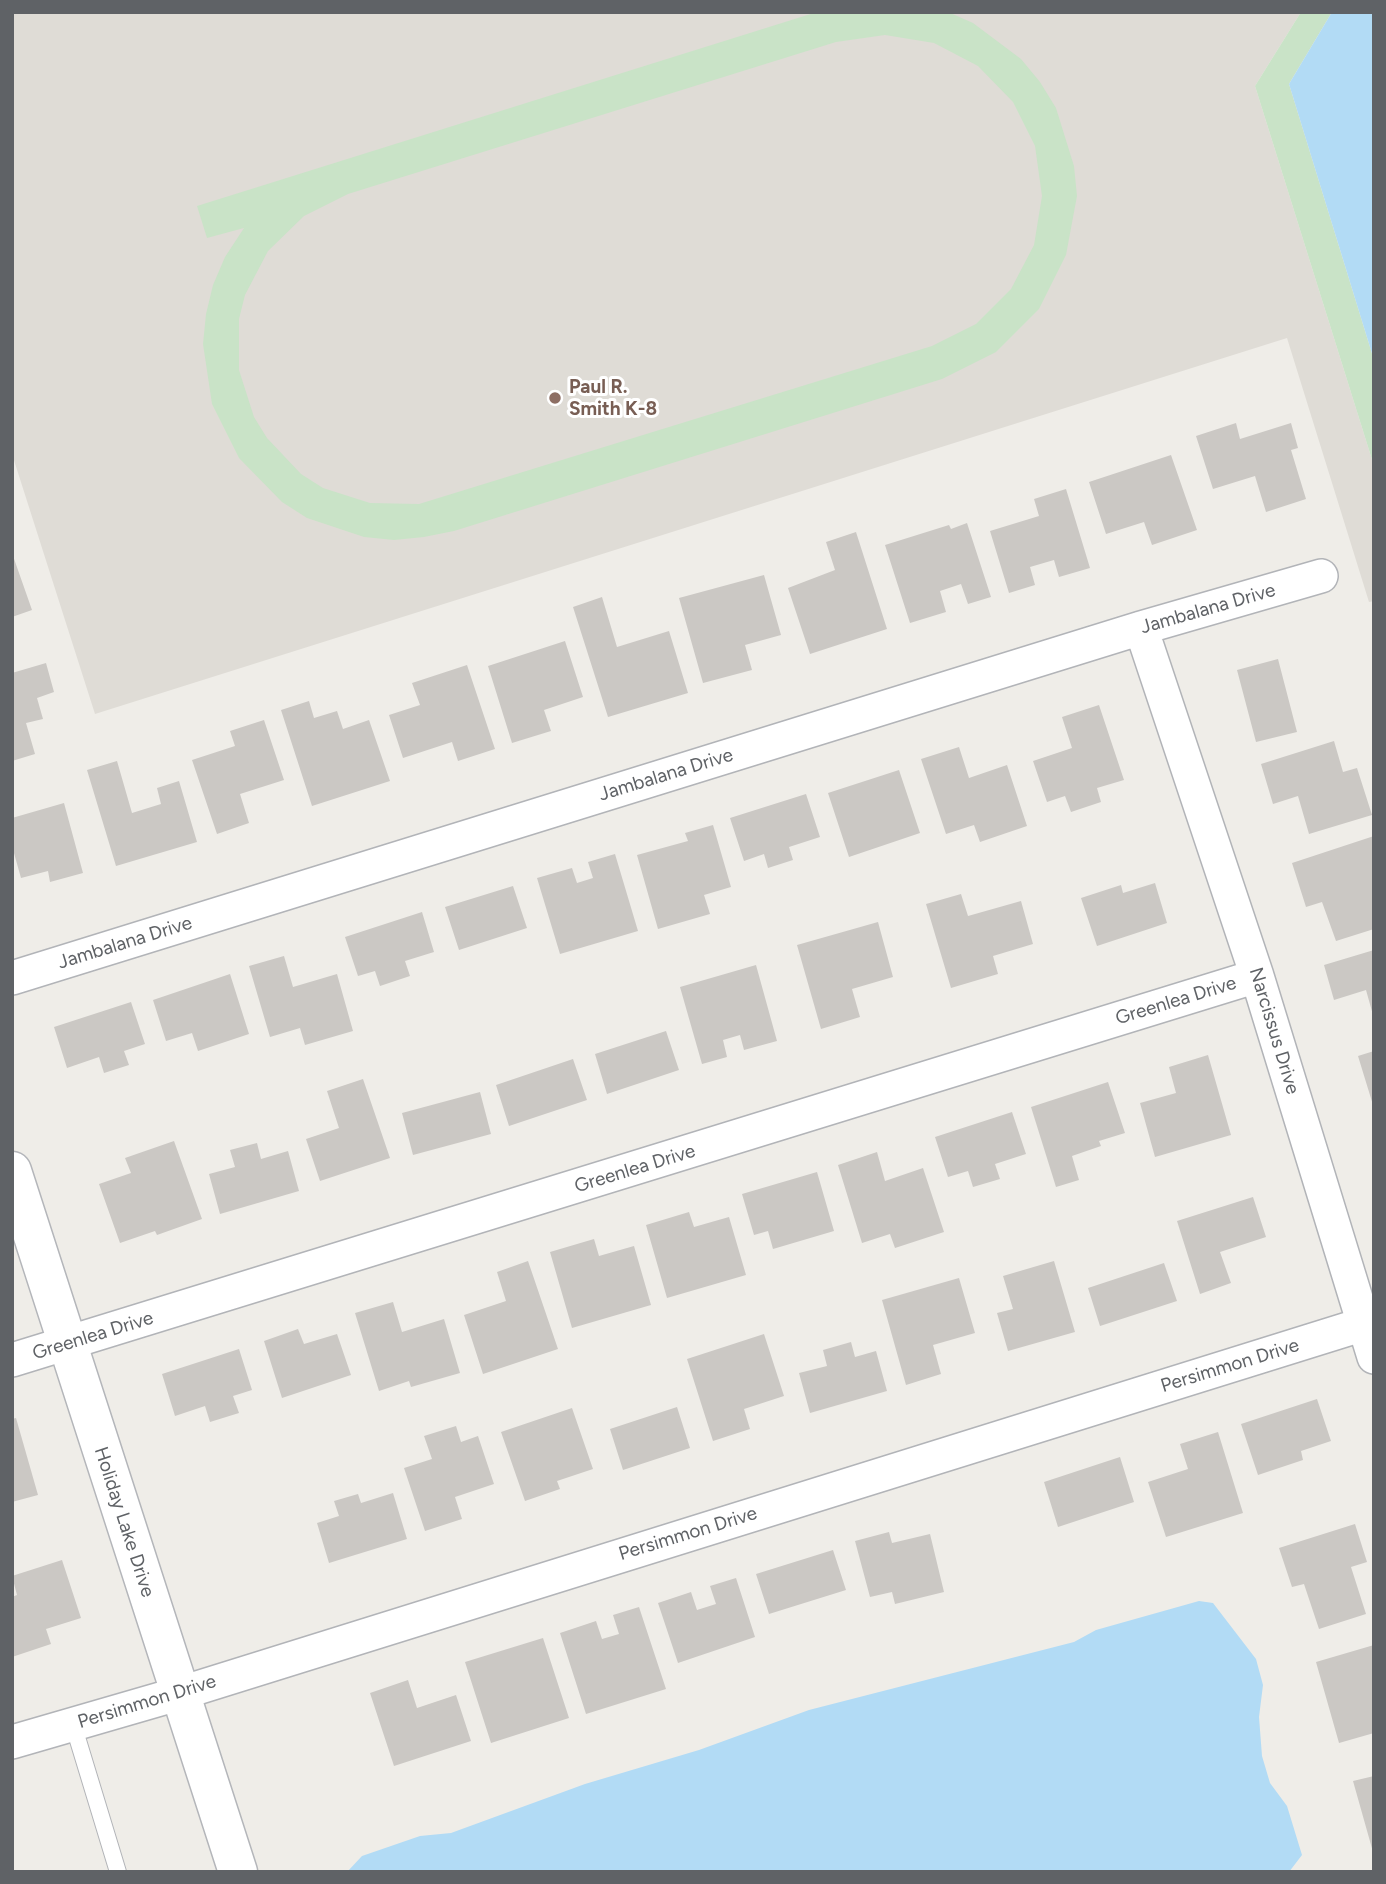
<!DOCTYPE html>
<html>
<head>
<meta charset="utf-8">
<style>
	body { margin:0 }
	#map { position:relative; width:1386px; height:1884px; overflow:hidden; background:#efede8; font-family:Figtree,sans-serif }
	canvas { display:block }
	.frame { position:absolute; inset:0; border:14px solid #5f6266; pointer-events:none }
</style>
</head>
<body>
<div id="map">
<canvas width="1386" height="1884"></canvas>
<div class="frame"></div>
</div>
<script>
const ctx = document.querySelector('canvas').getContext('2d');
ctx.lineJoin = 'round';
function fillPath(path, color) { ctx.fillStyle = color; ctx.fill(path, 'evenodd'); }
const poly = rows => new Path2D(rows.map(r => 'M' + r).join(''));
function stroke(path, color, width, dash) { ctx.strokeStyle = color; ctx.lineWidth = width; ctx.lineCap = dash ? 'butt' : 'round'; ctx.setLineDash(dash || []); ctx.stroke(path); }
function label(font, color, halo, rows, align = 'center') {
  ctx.font = font + ' Figtree,sans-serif'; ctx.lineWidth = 6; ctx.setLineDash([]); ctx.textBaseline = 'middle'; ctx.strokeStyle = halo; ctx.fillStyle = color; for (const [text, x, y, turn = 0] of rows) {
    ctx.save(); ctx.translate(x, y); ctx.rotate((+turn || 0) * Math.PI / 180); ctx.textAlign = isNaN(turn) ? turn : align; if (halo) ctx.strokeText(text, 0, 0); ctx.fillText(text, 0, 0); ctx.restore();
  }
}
fillPath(poly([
	[12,12,1301,12,1255,86,1374,466,1374,601,1369,602,1287,338,95,714,12,454]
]), '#dfdcd6');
fillPath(poly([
	[817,12,948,12,973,23,1021,59,1040,82,1056,108,1074,166,1077,196,1066,255,1039,309,996,352,942,379,454,531,424,537,394,540,364,537,307,518,282,502,239,458,212,404,203,344,206,314,213,285,225,257,244,228,207,238,197,206],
	[885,35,934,43,978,66,1013,102,1035,146,1042,196,1034,245,1011,289,976,324,932,346,419,504,370,503,323,488,301,474,267,438,254,417,239,370,239,319,245,295,268,251,304,216,348,194,836,42],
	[1301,12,1332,12,1289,84,1374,360,1374,466,1255,86]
]), '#c9e3c7');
fillPath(poly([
	[1332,12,1374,12,1374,360,1289,84],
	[1199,1601,1213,1603,1256,1659,1263,1685,1259,1717,1262,1756,1270,1783,1287,1806,1302,1855,1289,1872,347,1872,362,1856,420,1836,451,1833,585,1784,699,1750,809,1710,1074,1642,1096,1630]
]), '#b2dbf5');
fillPath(poly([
	[1236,423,1240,439,1291,423,1298,448,1291,450,1306,499,1266,512,1255,476,1213,489,1196,436],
	[1171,455,1197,530,1152,545,1144,522,1106,534,1089,482],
	[1066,489,1090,568,1059,577,1054,560,1030,567,1035,585,1009,593,990,531,1039,516,1034,499],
	[967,523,991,597,968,604,961,584,940,591,946,612,910,623,885,545,949,525,951,529],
	[856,532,887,629,810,654,788,588,835,570,826,542],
	[12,553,32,610,12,617],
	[764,575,781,635,745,645,752,670,703,683,679,598],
	[602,597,617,647,669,631,688,693,608,717,573,607],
	[565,641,583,697,544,710,551,731,512,743,488,666],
	[1278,659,1297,732,1256,742,1237,670],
	[46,663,54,692,37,698,43,719,26,723,35,754,12,761,12,673],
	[467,665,495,749,458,761,452,742,403,758,389,715,420,705,412,683],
	[309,701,314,718,337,711,343,729,369,720,390,781,312,806,281,710],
	[1099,705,1124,780,1097,788,1101,802,1071,812,1065,796,1047,802,1033,761,1072,748,1062,717],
	[264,720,284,780,240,794,249,823,217,834,192,760,235,746,230,731],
	[1334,741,1343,772,1357,768,1372,815,1309,834,1298,796,1273,804,1261,764],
	[959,747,969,778,1007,765,1027,826,980,842,974,825,946,834,921,759],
	[117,761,132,813,161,804,157,788,179,781,197,842,116,866,87,770],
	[899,770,920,833,849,857,828,793],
	[806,794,820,837,789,847,793,860,768,868,764,854,744,861,730,818],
	[64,803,83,873,50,882,48,871,21,878,12,846,12,818],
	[713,825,731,887,704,895,710,914,658,929,637,855,688,841,685,833],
	[1374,836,1374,929,1336,941,1322,902,1306,907,1292,863],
	[615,854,638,931,560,954,537,878,572,868,577,883,593,878,588,862],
	[1155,883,1167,923,1097,946,1081,898,1121,885,1123,893],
	[513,886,527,928,459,950,445,907],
	[961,894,968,916,1021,901,1033,944,993,956,998,974,951,988,926,904],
	[422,912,434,952,405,961,410,976,380,986,375,971,358,976,345,937],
	[878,922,893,977,852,989,860,1017,821,1029,797,945],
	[1374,950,1374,1015,1373,1015,1366,990,1334,1000,1324,965],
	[284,956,293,987,337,974,353,1031,305,1045,300,1028,270,1037,249,966],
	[756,965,777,1041,744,1050,740,1035,723,1040,727,1057,702,1064,680,987],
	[230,974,249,1034,198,1051,192,1033,166,1041,153,1000],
	[131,1002,145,1044,124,1051,129,1065,104,1073,99,1057,67,1068,54,1027],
	[666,1031,679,1070,607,1094,595,1054],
	[1374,1051,1374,1105,1373,1105,1358,1056],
	[1208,1055,1231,1135,1155,1157,1140,1103,1176,1093,1169,1067],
	[573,1059,587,1100,509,1126,496,1085],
	[363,1079,390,1158,320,1181,306,1139,339,1128,327,1091],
	[1108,1082,1125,1133,1099,1141,1101,1146,1072,1156,1079,1180,1056,1187,1031,1107],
	[480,1092,491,1134,413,1155,402,1113],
	[1012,1112,1026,1154,995,1164,1000,1179,973,1187,968,1171,948,1177,935,1137],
	[174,1141,202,1219,157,1235,155,1231,120,1243,99,1184,131,1173,125,1158],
	[257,1143,261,1159,288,1151,299,1191,220,1214,209,1174,235,1167,230,1150],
	[877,1152,885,1181,923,1168,944,1232,895,1248,890,1234,862,1243,838,1165],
	[817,1172,834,1231,773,1249,768,1231,754,1235,742,1194],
	[1253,1197,1266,1237,1220,1252,1231,1283,1200,1294,1177,1221],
	[689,1212,694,1227,729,1217,746,1275,667,1298,646,1225],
	[594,1239,599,1256,634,1246,651,1305,572,1328,550,1252],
	[528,1261,558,1349,483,1374,464,1315,506,1301,497,1272],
	[1054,1261,1075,1332,1008,1351,997,1313,1013,1309,1003,1276],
	[1164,1263,1177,1301,1100,1326,1088,1288],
	[959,1278,975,1333,933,1345,941,1374,906,1385,882,1300],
	[393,1302,402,1332,444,1319,460,1373,411,1387,409,1381,379,1391,355,1313],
	[298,1329,304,1344,337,1334,351,1375,282,1398,264,1341],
	[764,1334,784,1396,744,1409,750,1429,713,1441,687,1359],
	[851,1342,855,1357,876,1351,887,1391,810,1413,799,1373,827,1366,823,1350],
	[239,1349,252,1390,233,1396,239,1413,210,1422,205,1406,175,1416,162,1374],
	[1317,1399,1331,1441,1301,1451,1303,1460,1258,1475,1241,1424],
	[677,1407,690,1448,623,1470,610,1429],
	[572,1408,593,1469,557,1481,560,1489,525,1501,501,1432],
	[16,1418,38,1495,12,1502,12,1419],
	[456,1426,461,1442,478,1436,494,1484,455,1497,462,1519,425,1531,404,1468,432,1459,424,1436],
	[1218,1432,1243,1513,1166,1537,1148,1482,1188,1469,1180,1444],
	[1120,1457,1134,1502,1058,1527,1044,1482],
	[393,1493,407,1539,329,1563,317,1523,339,1516,334,1501,358,1494,361,1503],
	[1355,1524,1367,1562,1351,1567,1366,1614,1319,1629,1304,1584,1292,1587,1279,1548],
	[889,1532,892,1543,930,1534,944,1592,895,1604,892,1592,870,1597,855,1541],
	[833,1550,846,1590,769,1614,756,1574],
	[62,1560,81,1618,46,1629,51,1644,12,1657,12,1597,17,1595,12,1576],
	[736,1578,755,1637,678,1663,658,1603,691,1592,697,1610,716,1604,710,1586],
	[639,1607,666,1689,586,1714,560,1633,596,1621,602,1639,619,1634,613,1615],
	[543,1638,569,1718,491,1743,465,1662],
	[1374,1645,1374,1733,1339,1743,1316,1662],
	[408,1680,417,1708,456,1695,471,1741,394,1766,370,1693],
	[1374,1776,1374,1852,1373,1852,1353,1781]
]), '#cbc8c4');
const lane = poly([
	[73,1724,118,1872]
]);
const street = poly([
	[1141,628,1257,976,1374,1357],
	[12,978,1141,628,1321,576],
	[12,1360,1257,976],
	[12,1742,181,1693,1364,1324]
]);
const secondary = poly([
	[12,1171,238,1872]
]);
stroke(lane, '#b2b4b8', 18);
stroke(street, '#b2b4b8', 36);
stroke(secondary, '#b4b6ba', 41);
stroke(lane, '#fff', 16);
stroke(street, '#fff', 33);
stroke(secondary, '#fff', 38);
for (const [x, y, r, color] of [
	[555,398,7,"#8d6e63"]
]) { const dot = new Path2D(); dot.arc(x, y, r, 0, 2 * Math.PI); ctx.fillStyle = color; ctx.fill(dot); stroke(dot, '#fff', 2.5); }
label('bold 19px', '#785e54', '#fff', [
	["Paul R.",569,387],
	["Smith K-8",569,409]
], 'left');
label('19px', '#5f6266', '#fff', [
	["Jambalana Drive",1208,609,-16],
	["Jambalana Drive",666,775,-17],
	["Jambalana Drive",125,943,-17],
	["Greenlea Drive",1176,1001,-17],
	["Narcissus Drive",1274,1031,73],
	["Greenlea Drive",635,1169,-17],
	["Greenlea Drive",93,1336,-17],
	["Persimmon Drive",1230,1366,-17],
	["Holiday Lake Drive",124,1522,72],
	["Persimmon Drive",688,1534,-17],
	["Persimmon Drive",147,1702,-17]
]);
</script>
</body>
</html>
